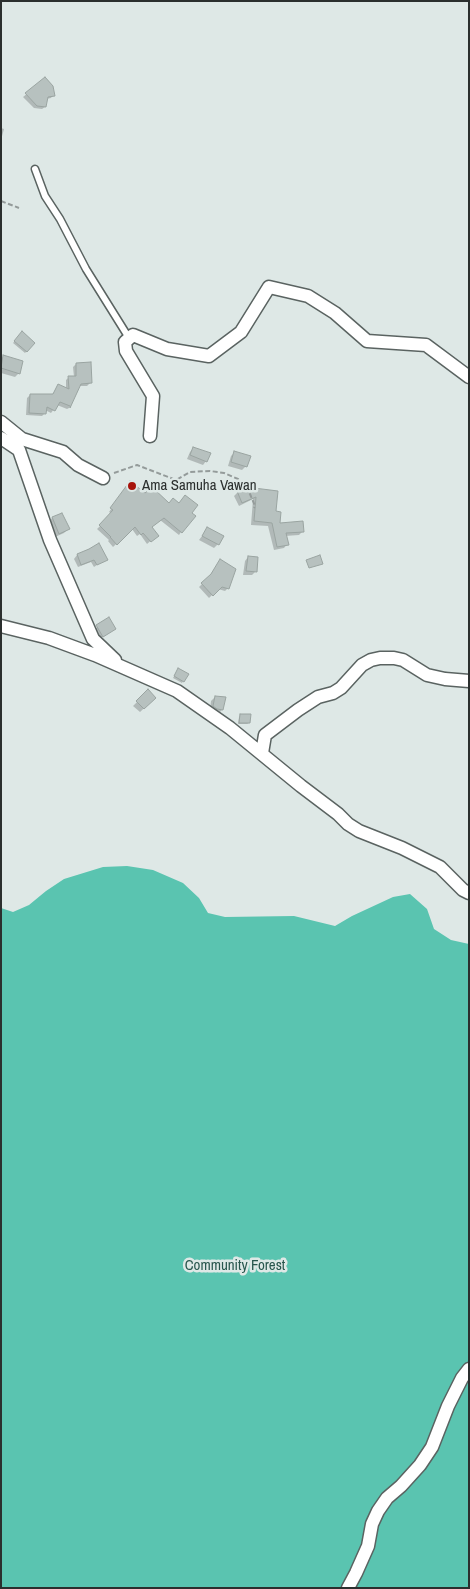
<!DOCTYPE html>
<html>
<head>
<meta charset="utf-8">
<style>
	body { margin:0 }
	#map { position:relative; width:470px; height:1589px; overflow:hidden; background:#dee8e6; font-family:"Archivo Narrow",sans-serif }
	canvas { display:block }
	.frame { position:absolute; inset:0; border:2px solid #2b2f2e; pointer-events:none }
</style>
</head>
<body>
<div id="map">
<canvas width="470" height="1589"></canvas>
<div class="frame"></div>
</div>
<script>
const ctx = document.querySelector('canvas').getContext('2d');
ctx.lineJoin = 'round';
function fillPath(path, color) { ctx.fillStyle = color; ctx.fill(path, 'evenodd'); }
const poly = rows => new Path2D(rows.map(r => 'M' + r).join(''));
function stroke(path, color, width, dash) { ctx.strokeStyle = color; ctx.lineWidth = width; ctx.lineCap = dash ? 'butt' : 'round'; ctx.setLineDash(dash || []); ctx.stroke(path); }
function label(font, color, halo, rows, align = 'center') {
  ctx.font = font + ' "Archivo Narrow",sans-serif'; ctx.lineWidth = 5; ctx.setLineDash([]); ctx.textBaseline = 'middle'; ctx.strokeStyle = halo; ctx.fillStyle = color; for (const [text, x, y, turn = 0] of rows) {
    ctx.save(); ctx.translate(x, y); ctx.rotate((+turn || 0) * Math.PI / 180); ctx.textAlign = isNaN(turn) ? turn : align; if (halo) ctx.strokeText(text, 0, 0); ctx.fillText(text, 0, 0); ctx.restore();
  }
}
fillPath(poly([
	[127,866,153,870,183,883,199,898,208,913,225,917,294,916,335,926,352,916,393,897,410,894,427,909,434,929,451,940,469,944,469,1588,1,1588,1,908,13,912,29,905,46,891,64,879,103,867]
]), '#5ac4b0');
fillPath(poly([
	[45,79,53,95,51,98,46,99,45,107,42,109,34,108,23,97],
	[1,128,4,129,1,140],
	[22,333,34,343,25,353,13,343],
	[3,357,19,373,15,377,1,373,1,359],
	[76,364,90,383,87,386,78,386,69,408,67,409,57,405,51,413,45,410,45,413,42,416,26,415,27,398,30,395,52,395,58,385,66,389,66,380,69,377,74,377,73,367],
	[194,448,206,461,203,465,187,459,190,452],
	[235,452,246,466,242,470,228,466,231,456],
	[128,486,190,514,181,532,179,535,160,520,151,528,154,538,147,544,140,534,137,536,132,529,113,547,108,541,109,540,97,529,112,514,109,512],
	[246,488,274,512,279,524,303,531,299,535,285,536,287,544,284,548,274,550,268,526,251,525,253,499,239,506,234,496,237,493],
	[61,514,68,529,64,533,55,537,49,522,52,518],
	[208,528,218,544,214,548,199,540],
	[98,545,106,559,94,567,91,562,78,567,74,559,77,555],
	[248,557,255,572,252,575,243,575,245,561],
	[220,561,228,588,225,591,218,589,209,598,199,587,208,578],
	[109,619,114,629,98,640,93,630],
	[177,671,183,681,182,683,173,678],
	[148,691,155,698,140,712,133,706],
	[215,697,222,710,219,713,210,710,211,701],
	[240,715,249,723,247,724,238,724,239,717]
]), '#0003');
const building = poly([
	[45,77,53,86,55,96,48,97,46,107,37,106,25,93,45,77],
	[22,331,35,343,27,352,14,341,22,331],
	[3,355,23,361,20,374,1,368,3,355],
	[91,362,92,383,81,384,70,408,70,406,60,402,55,411,47,407,46,414,29,413,30,394,53,394,58,384,69,389,68,376,76,376,76,363,91,362],
	[193,447,211,453,207,462,190,455,193,447],
	[234,451,251,456,247,467,231,462,234,451],
	[130,481,145,493,152,487,169,503,173,498,179,503,185,495,198,505,192,513,196,516,182,533,164,518,152,527,159,536,151,542,143,533,141,535,135,527,117,545,110,537,111,537,99,525,113,510,110,508,130,481],
	[246,487,278,491,276,511,281,512,280,523,303,521,304,532,286,533,289,545,277,547,272,523,254,521,256,497,242,503,237,491,246,487],
	[62,513,70,529,59,534,52,517,62,513],
	[207,527,224,536,219,545,202,536,207,527],
	[99,543,108,560,97,565,94,560,81,565,77,554,89,549,99,543],
	[320,555,323,564,309,568,306,560,320,555],
	[248,556,258,557,257,572,246,571,248,556],
	[220,559,236,569,229,589,222,587,213,596,201,583,211,574,220,559],
	[109,617,116,629,103,637,96,625,109,617],
	[178,668,189,674,184,682,174,676,178,668],
	[148,689,156,698,144,709,136,701,148,689],
	[215,696,226,697,223,710,217,709,213,706,215,696],
	[240,714,251,714,250,723,239,723,240,714]
]);
fillPath(building, '#b7c1bf');
stroke(building, '#9aa4a1', 1);
const lane = poly([
	[35,169,45,196,60,219,86,269,129,338]
]);
const street = poly([
	[1,422,22,439,63,452,78,465,103,478],
	[150,436,153,396,126,351,125,342,133,335,167,349,209,356,241,332,269,287,308,296,335,313,367,341,426,345,469,377],
	[1,438,19,450,50,540,93,639,115,660],
	[1,626,49,638,95,655,177,691,230,728,301,786,338,814,348,824,359,831,402,848,440,867,463,890,469,893],
	[262,753,265,735,298,710,318,697,333,693,341,688,362,665,371,660,380,658,394,658,403,660,427,675,445,679,469,681],
	[348,1588,356,1573,368,1546,372,1524,378,1511,387,1498,401,1486,420,1465,432,1447,448,1406,462,1378,469,1369]
]);
stroke(lane, '#5a6361', 9);
stroke(street, '#5a6361', 15);
stroke(poly([
	[1,201,19,208],
	[114,473,137,465,176,480,190,472,210,471,224,473,238,479,244,486,250,494,255,506,254,508]
]), '#949b9a', 2, [5, 2.5]);
stroke(lane, '#fff', 6);
stroke(street, '#fff', 12);
for (const [x, y, r, color] of [
	[132,486,5,"#a7130b"]
]) { const dot = new Path2D(); dot.arc(x, y, r, 0, 2 * Math.PI); ctx.fillStyle = color; ctx.fill(dot); stroke(dot, '#dee8e6', 2); }
label('15px', '#2b2f2e', '#dee8e6', [
	["Ama Samuha Vawan",142,486]
], 'left');
label('15px', '#28564d', '#dee8e6', [
	["Community Forest",235,1266]
]);
</script>
</body>
</html>
